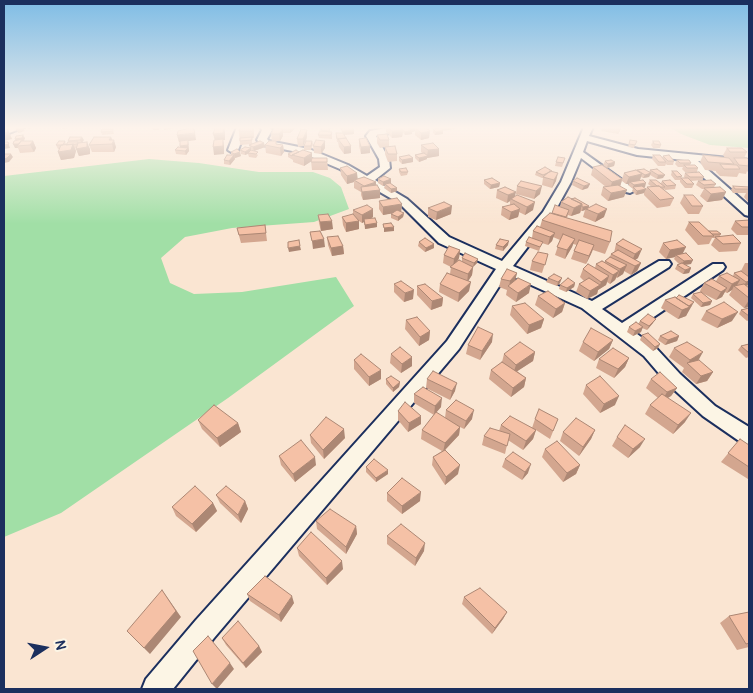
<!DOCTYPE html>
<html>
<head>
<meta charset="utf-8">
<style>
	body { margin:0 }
	#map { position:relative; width:753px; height:693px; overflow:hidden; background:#fae5d2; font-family:Pangolin,sans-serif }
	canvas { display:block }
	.frame { position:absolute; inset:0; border:5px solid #1b2f5e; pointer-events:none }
	.north { position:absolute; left:20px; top:623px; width:50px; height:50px; -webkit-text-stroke:4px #fcf5e5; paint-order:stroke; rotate:79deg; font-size:14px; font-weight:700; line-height:20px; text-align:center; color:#1b2f5e }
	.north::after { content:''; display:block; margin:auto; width:18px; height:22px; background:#1b2f5e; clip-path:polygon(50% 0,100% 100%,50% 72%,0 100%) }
</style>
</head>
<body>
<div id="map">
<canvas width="753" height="693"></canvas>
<div class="frame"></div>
<div class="north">N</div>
</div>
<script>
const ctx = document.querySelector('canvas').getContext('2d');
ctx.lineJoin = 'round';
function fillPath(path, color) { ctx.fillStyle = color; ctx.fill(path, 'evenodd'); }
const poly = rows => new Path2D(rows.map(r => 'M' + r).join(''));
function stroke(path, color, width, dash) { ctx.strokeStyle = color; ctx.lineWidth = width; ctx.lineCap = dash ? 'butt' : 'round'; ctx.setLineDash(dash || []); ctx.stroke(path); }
fillPath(poly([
	[669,127,749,127,749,148,710,145,681,134],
	[149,159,199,163,259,172,313,172,330,178,341,187,349,209,314,222,232,228,185,237,161,258,170,283,194,294,242,292,336,277,354,306,228,398,61,513,4,537,4,176]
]), '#a1dfa6');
const minor = poly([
	[11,127,25,127,4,135,4,129,11,127],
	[237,127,247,127,238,150,233,153,228,150,237,127],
	[260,127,269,127,272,130,267,139,269,141,309,149,348,165,367,176,380,167,379,159,366,136,370,131,391,127,408,127,407,129,376,136,389,159,390,168,375,180,407,199,449,237,502,261,543,212,561,182,584,127,593,127,589,136,638,149,749,160,749,166,698,161,749,206,749,216,745,215,684,160,637,155,587,141,583,152,636,190,630,193,626,192,581,158,571,182,554,213,513,266,592,301,659,261,669,261,671,264,669,267,602,309,622,323,713,264,723,264,725,267,723,270,633,331,656,348,680,374,715,406,749,427,749,445,742,443,703,416,668,384,644,356,582,308,507,274,459,349,214,638,173,689,142,689,146,679,196,620,447,341,496,269,439,243,399,203,340,169,302,153,263,145,257,140,262,130,260,127]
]);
stroke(minor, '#1b2f5e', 4);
fillPath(minor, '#fcf5e5');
fillPath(poly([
	[254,127,254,138,252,138,252,144,264,143,265,147,254,151,251,149,251,150,258,155,256,158,249,157,248,154,245,155,241,154,240,150,250,148,249,145,252,144,240,145,239,131],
	[268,127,275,127,274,128,280,129,280,127,296,127,296,128,290,133,283,133,283,136,280,141,272,141,276,144,283,145,284,152,281,156,266,153,265,145,272,141,271,134,274,128,268,128],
	[322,127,333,127,334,128,330,128,330,132,332,132,332,139,319,138,318,135,321,131],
	[386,127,418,127,429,138,421,140,415,135,415,131,412,132,412,134,405,135,403,133,402,137,392,138,386,132],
	[437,127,455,127,455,129,443,130,443,134,435,135,433,133,433,129,438,129],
	[602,127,622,127,618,134,601,131],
	[341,128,354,130,354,134,344,135,351,146,351,153,344,154,339,147,338,142,337,142,336,133,342,133],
	[113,129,114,134,102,135,101,132],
	[307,130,307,137,306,141,312,141,313,144,311,150,304,150,304,146,305,142,303,146,298,147,297,139],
	[177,135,196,140,188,141,189,151,186,155,176,154,175,150,180,148,180,142,179,142],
	[377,135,389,140,389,146,397,154,397,161,388,162,385,154,385,147,380,148,377,143],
	[70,137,84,140,82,142,90,149,90,154,79,156,76,148,75,148,76,151,74,158,61,160,58,152,60,149,58,149,56,145,65,141,66,144,69,142,68,141],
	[111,137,116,147,114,152,92,152,89,145],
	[25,138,24,141,33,141,36,148,34,152,20,153,18,148,15,148,16,140,15,139],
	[359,139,370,146,370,153,361,154,359,146],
	[630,140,637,141,634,148,628,147],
	[325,141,325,148,321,154,314,153,313,146],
	[653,141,661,145,660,148,653,148,651,145],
	[421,145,439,149,439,156,427,158,427,159,419,162,415,158,415,155,422,153,421,152],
	[727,148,747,152,744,158,749,160,749,170,748,172,747,171,746,174,739,173,737,177,720,176,716,172,716,171,705,170,700,162,703,155,725,158,723,155],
	[231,152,241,156,235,158,234,158,235,159,230,165,224,164,224,160,231,155],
	[288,154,312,159,327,158,328,170,312,170,311,161,304,166,293,162,293,160,288,157],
	[653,155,662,158,663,156,674,161,673,165,667,165,666,164,665,166,658,166,652,159],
	[399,157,413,158,413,162,402,164,399,161],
	[565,158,562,167,555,166,556,162],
	[677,160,691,163,690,165,698,168,697,172,685,172,682,169,683,167,678,167,675,164],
	[605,161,615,162,614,166,607,168,603,165],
	[593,167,622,179,624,173,637,171,637,170,649,172,650,170,663,178,657,179,650,175,649,177,643,178,641,177,640,180,645,187,643,187,646,189,647,187,652,187,648,184,650,180,661,183,662,181,676,185,675,189,665,190,664,189,664,190,674,198,670,206,657,208,644,195,644,193,636,195,632,191,633,189,628,185,629,184,626,184,622,181,620,186,624,197,608,201,601,195,603,187,606,187,591,175],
	[340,168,357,173,357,179,376,182,376,185,380,198,363,200,361,195,361,192,354,188,354,182,347,184,341,175],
	[399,169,408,172,407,175,401,176,399,172],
	[672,171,682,176,681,178,685,178,684,177,685,173,704,177,702,180,691,181,694,184,692,188,685,188,680,182,680,180,675,180,671,175],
	[536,172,552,172,556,181,552,188,542,185,543,178,542,178,535,175],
	[378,179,391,179,391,183,390,183,397,188,397,191,391,193,384,188,385,185,383,186,378,183],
	[484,180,500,183,499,187,490,189,484,184],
	[521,181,540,194,534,199,516,194,517,186],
	[573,181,588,188,582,190,572,185],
	[698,181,716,184,714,187,726,192,722,200,707,202,700,196,704,189,702,189,696,185],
	[733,186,749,187,749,203,744,197,746,193,733,193,731,190],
	[497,190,515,197,533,210,525,215,519,212,518,217,509,220,501,215,502,207,510,205,510,201,507,203,496,198],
	[684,195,703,206,699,214,688,214,680,203],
	[379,201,402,204,401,212,404,213,403,217,398,221,391,218,391,214,392,213,383,215,379,209],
	[561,202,589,206,588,208,604,217,595,222,583,217,585,210,582,211,581,211,580,213,571,216,568,215,567,218,610,242,605,254,593,250,586,264,571,259,574,251,577,245,573,244,572,247,565,259,555,255,560,240,553,237,552,241,548,245,542,243,539,251,525,246,526,242,532,238,533,231,540,227,542,220,560,207],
	[428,208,451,214,436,220,428,217],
	[373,209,373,217,370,219,377,227,365,229,364,222,362,223,359,221,359,229,346,232,343,225,342,217,353,215,353,210],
	[318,215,333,229,321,231,319,223],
	[749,220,749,235,737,235,731,229,735,221],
	[689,222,709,231,721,234,719,237,741,243,737,251,719,252,711,245,715,238,712,238,709,244,698,245,685,230],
	[265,225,267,241,241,243,237,228],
	[327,237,343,246,344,254,332,256,328,245],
	[623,239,638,258,635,260,641,263,637,271,631,275,624,271,623,274,616,278,615,280,610,284,607,282,606,285,598,290,597,294,587,299,576,292,579,284,584,281,580,277,583,269,595,268,596,264,604,263,605,261,610,257,611,254,614,253,616,244],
	[419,242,434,244,434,248,425,252,418,246],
	[663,243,683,253,691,264,685,265,691,268,689,273,683,274,675,269,677,265,679,264,674,259,675,257,666,259,659,252],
	[496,245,508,245,503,251,495,249],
	[460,250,459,258,457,262,462,262,462,258,477,263,473,267,472,275,468,281,469,291,458,302,439,292,440,284,450,274,451,267,443,263,444,255],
	[548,254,542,273,530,270,532,261],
	[745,263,749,263,749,285,746,286,749,288,749,307,744,308,729,295,732,290,727,293,725,292,722,297,716,300,702,293,712,301,710,305,701,307,691,298,693,294,701,292,700,291,704,283,716,281,719,276,733,276,734,273,741,271],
	[517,273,515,280,529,293,516,302,506,295,507,290,499,287,501,279],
	[548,278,560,283,557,286,546,282],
	[575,283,574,287,566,292,559,289,560,285],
	[394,284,413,299,404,302,394,292],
	[417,286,443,298,442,306,431,310,417,295],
	[538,296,565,303,562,312,553,318,535,305],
	[665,300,692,306,690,307,686,316,678,319,661,308],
	[512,306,544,319,541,328,527,334,510,315],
	[749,308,749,320,747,321,739,314,741,310],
	[706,311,732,321,717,328,701,320],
	[406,320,430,331,429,340,419,346,405,329],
	[640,321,653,323,647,330,642,328,641,332,633,336,627,332,629,327,638,324],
	[642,335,658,348,653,351,640,340],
	[660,336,679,336,677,341,665,345,658,340],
	[613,340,609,349,594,361,579,351,583,342],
	[492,342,480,360,466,354,468,345],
	[749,344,749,357,746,358,738,350,741,346],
	[674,348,698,361,713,372,707,381,696,384,682,372,684,368,669,357],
	[535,352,533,361,517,371,526,378,524,387,511,397,489,379,491,370,502,362,504,354],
	[391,354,412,366,401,373,390,363],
	[629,358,625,367,614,378,596,368,599,359],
	[354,360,381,379,369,386,354,369],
	[386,379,400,382,399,387,393,392,386,384],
	[427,379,455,391,450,400,426,388],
	[651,379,677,388,671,396,668,398,685,422,673,434,645,414,650,405,658,398,646,388],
	[586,385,615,405,600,413,583,394],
	[414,394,441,407,434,415,414,403],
	[446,410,472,419,464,429,460,427,459,435,445,450,458,474,445,485,432,465,433,457,442,451,421,439,422,430,445,418],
	[398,411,421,424,408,432,398,420],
	[535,419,558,419,550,439,536,430,533,439,523,450,508,440,505,454,482,445,484,436,499,431,501,425,532,428],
	[198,420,238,423,241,432,220,447,202,429],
	[595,430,591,439,579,456,560,441,563,432],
	[310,435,345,438,324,459,311,443],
	[617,437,640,447,628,458,612,446],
	[740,439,749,445,749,478,748,479,721,462],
	[545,449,580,465,576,474,563,482,542,457],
	[279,456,316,465,295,482,281,465],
	[505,459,528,473,522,480,502,467],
	[366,467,388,474,376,482,366,472],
	[387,493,420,501,402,514,387,501],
	[216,495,245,501,248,509,241,523,220,503],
	[213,503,217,511,196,532,176,516,172,507],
	[316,521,356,526,357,534,346,554,317,529],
	[387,536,424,551,415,566,387,544],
	[297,548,343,569,327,585,299,556],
	[247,594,294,603,281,622,250,601],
	[464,597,507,612,503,619,492,634,462,604],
	[749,612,749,647,737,650,720,623,729,616],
	[222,638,259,646,262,652,246,668,226,645]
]), '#d3a68f');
fillPath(poly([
	[4,127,8,127,7,127,12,139,4,141],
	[27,127,38,127,29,129],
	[61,127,71,127,71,128,62,129],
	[152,127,159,127,159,130,153,130],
	[163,127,172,127,172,129,164,130],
	[224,127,225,132,225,140,223,140,224,146,224,154,214,155,213,147,215,141,213,134],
	[290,127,296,127,296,128,290,133],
	[440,127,455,127,455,129,440,131],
	[620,127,622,127,618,134],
	[23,128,25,131,18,133,16,129],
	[411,128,415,128,415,131,412,132,412,134,405,135,405,132,411,131],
	[283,129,283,136,280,141,279,134],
	[307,130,307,137,303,146,303,139],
	[354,130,354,134,343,135,342,131],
	[403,130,402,137,392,138,392,131],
	[443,130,443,134,435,135,436,132],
	[430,131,429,138,421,140,421,133],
	[195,133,196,140,188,141,189,151,186,155,185,151,180,150,180,146,188,141,179,142,177,135],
	[23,135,25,138,23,142,17,146,18,148,15,148,13,144,17,142,15,139],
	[82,137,84,140,82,143,80,140],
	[111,137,113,143,114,140,116,147,114,152,112,144,109,140],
	[33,141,36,148,34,152,30,145],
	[325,141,325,148,321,154,321,147],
	[8,142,10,148,4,149,4,145],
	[87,142,90,149,90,154,79,156,76,149],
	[264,143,265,147,254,151,253,147],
	[73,144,76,151,74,158,61,160,58,152],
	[283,145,284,152,281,156,280,148],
	[351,146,351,153,344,154,344,147],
	[370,146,370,153,361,154,361,147],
	[251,148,251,152,245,155,245,152],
	[439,149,439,156,427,158,427,159,419,162,419,158,427,156,428,150],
	[240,152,241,156,235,158,234,154],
	[312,153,312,161,304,166,304,158],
	[11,154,13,157,9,162,4,163,4,159],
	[234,155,235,159,230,165,229,161],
	[413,158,413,162,402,164,402,160],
	[615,162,614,166,607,168,608,164],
	[357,173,358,181,354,180,354,182,347,184,347,176],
	[558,173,556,181,552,188,554,180],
	[651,173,649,177,643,178,645,175],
	[642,174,639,182,630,182,629,184,626,184,629,177],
	[658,175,665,175,663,178,657,179],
	[391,179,391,183,386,185,385,184,385,185,383,186,383,182],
	[622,179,620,187,610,189,612,182],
	[376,182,376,190,380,190,380,198,363,200,362,192,364,192,364,186],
	[500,183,499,187,490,189,491,185],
	[646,183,645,187,635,189,633,188,634,185],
	[590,184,588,188,582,190,584,186],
	[542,186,540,194,534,199,536,191],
	[397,188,397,191,391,193,391,189],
	[646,189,644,193,636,195,637,191],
	[627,190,624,197,608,201,611,193],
	[516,192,514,200,511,199,510,201,507,203,508,195],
	[726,192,722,200,707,202,711,194],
	[535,202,533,210,525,215,527,207],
	[402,204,401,212,383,215,383,207],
	[582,204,580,213,571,216,574,208],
	[452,206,451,214,436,220,437,212],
	[589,206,588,210,586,209,585,210,582,211,583,207],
	[373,209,373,217,364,222,364,219,364,222,362,223,362,215],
	[520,209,518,217,509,220,511,212],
	[607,209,604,217,595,222,598,214],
	[404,213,403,217,398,221,398,217],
	[332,221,333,229,321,231,320,222],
	[359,221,359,229,346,232,346,223],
	[377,223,377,227,365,229,365,225],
	[394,227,394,231,384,232,384,228],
	[555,233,552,241,548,245,550,237],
	[324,239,325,247,313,249,312,241],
	[575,239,572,247,565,259,567,250],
	[509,241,508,245,503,251,503,247],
	[434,244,434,248,425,252,426,248],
	[594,245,591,254,586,264,589,256],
	[300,246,301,250,289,252,288,248],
	[343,246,344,254,332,256,331,248],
	[686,247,682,255,676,255,675,257,666,259,670,250],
	[642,249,638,258,631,263,635,254],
	[460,250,459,258,453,268,454,259],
	[478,259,477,263,473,267,474,263],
	[693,260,691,264,681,265,684,261],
	[641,263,637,271,631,275,635,266],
	[627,265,623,274,617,278,620,269],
	[473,267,472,275,467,283,468,274],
	[691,268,689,273,683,274,685,270],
	[619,271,615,280,610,284,613,275],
	[517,273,515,281,509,287,510,281],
	[609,276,606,285,598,290,597,294,587,299,590,291,600,285,601,282],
	[562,278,560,283,557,286,558,282],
	[740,280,736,287,734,286,732,290,727,293,732,284],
	[749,281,749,285,744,286,746,282],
	[471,282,469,291,458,302,459,293],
	[575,283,574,287,566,292,567,288],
	[531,284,529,293,516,302,518,293],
	[727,288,722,297,716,300,721,292],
	[414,290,413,299,404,302,405,293],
	[443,298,442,306,431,310,432,301],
	[749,300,749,307,744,308],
	[712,301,710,305,701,307,703,303],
	[694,302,686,316,678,319,682,310],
	[565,303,562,312,553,318,556,309],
	[738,312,732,321,717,328,722,319],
	[544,319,541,328,527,334,529,325],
	[656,319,653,323,647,330,649,326],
	[643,327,641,332,633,336,635,331],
	[430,331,429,340,419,346,420,337],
	[493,334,492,342,480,360,482,351],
	[679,336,677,341,665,345,668,340],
	[613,340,609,349,594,361,598,352],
	[660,344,658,348,653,351,655,347],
	[535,352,533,361,513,374,516,365],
	[703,352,698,361,688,363,690,360],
	[412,357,412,366,401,373,402,364],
	[629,358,625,367,614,378,618,369],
	[381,370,381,379,369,386,369,377],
	[713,372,707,381,696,384,701,376],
	[526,378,524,387,511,397,513,388],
	[400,382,399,387,393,392,393,388],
	[457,383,455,391,450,400,452,391],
	[677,388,671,396,662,401,667,392],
	[619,396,615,405,600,413,604,404],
	[442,398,441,407,434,415,435,406],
	[474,410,472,419,464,429,466,421],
	[691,413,685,422,673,434,678,425],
	[421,416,421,424,408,432,409,423],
	[238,423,241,432,220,447,217,438],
	[460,427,459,435,443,452,445,443],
	[344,429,345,438,324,459,323,450],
	[536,430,533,439,523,450,526,441],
	[595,430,591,439,579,456,583,447],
	[645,439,640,447,628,458,633,449],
	[315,457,316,465,295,482,293,474],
	[531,464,528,473,522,480,525,472],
	[460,465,458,474,445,485,446,477],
	[580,465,576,474,563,482,567,473],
	[388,470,388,474,376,482,376,478],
	[421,492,420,501,402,514,402,506],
	[245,501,248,509,241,523,238,515],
	[213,503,217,511,196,532,192,524],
	[356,526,357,534,346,554,346,547],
	[425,543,424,551,415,566,416,558],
	[342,561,343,569,327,585,326,578],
	[162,590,181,617,150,654,144,648],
	[292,596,294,603,281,622,279,615],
	[507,612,503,619,492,634,495,628],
	[259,646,262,652,246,668,243,663],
	[230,663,234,669,217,689,212,684]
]), '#ac8774');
const building = poly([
	[4,127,7,127,8,132,4,133,4,127],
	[15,127,22,127,23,128,16,129,15,127],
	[193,127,195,133,177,135,178,131,193,127],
	[215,127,224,127,223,133,213,134,215,127],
	[240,127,253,127,253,131,239,131,240,127],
	[322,127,330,128,329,131,321,130,322,127],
	[351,127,354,130,342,131,341,128,351,127],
	[388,127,400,127,403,130,392,131,388,127],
	[400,127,407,127,412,130,405,132,400,127],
	[409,127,419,127,411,128,409,127],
	[421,127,425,127,430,131,421,133,415,128,421,127],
	[274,128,283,129,279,134,271,134,274,128],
	[443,128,443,130,436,132,433,129,443,128],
	[102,129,113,129,113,131,101,132,102,129],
	[301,129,307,130,303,139,297,139,301,129],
	[320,131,332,132,331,135,318,135,320,131],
	[336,133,343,133,346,138,337,139,336,133],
	[387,134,389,140,380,140,377,135,387,134],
	[23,135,22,138,15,139,16,136,23,135],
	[70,137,82,137,80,140,68,141,70,137],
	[94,137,111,137,109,140,114,140,112,144,89,145,94,137],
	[252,137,252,140,240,141,240,138,252,137],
	[346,138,351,146,344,147,338,139,346,138],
	[366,138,370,146,361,147,359,139,366,138],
	[22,139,21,141,19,144,13,144,14,141,22,139],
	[223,139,223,146,213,147,214,140,223,139],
	[188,140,188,145,180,146,180,141,188,140],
	[316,140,325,141,321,147,313,146,316,140],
	[630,140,637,141,635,145,629,144,630,140],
	[21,141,33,141,30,145,17,146,21,141],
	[59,141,65,141,63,145,56,145,59,141],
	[260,141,264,143,253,147,249,145,260,141],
	[269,141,276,141,276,144,283,145,280,148,265,145,269,141],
	[306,141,312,141,311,146,304,146,306,141],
	[653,141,659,141,661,145,654,144,653,141],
	[4,142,8,142,9,144,4,145,4,142],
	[68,142,78,142,77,144,66,145,68,142],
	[87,142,87,147,76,149,78,143,87,142],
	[433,143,439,149,428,150,421,145,433,143],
	[73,144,71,150,58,152,61,145,73,144],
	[395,146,397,154,388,154,385,147,395,146],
	[178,147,188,148,185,151,175,150,178,147],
	[245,147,251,148,245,152,240,150,245,147],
	[727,148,742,148,747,152,730,152,727,148],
	[237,149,240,152,234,154,231,152,237,149],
	[251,150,258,152,256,154,248,153,251,150],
	[296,150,299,152,292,155,292,156,288,154,296,150],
	[303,150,312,153,304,158,292,155,303,150],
	[424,153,428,156,419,158,415,155,424,153],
	[4,154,11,154,7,158,4,159,4,154],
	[227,155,234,155,229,161,224,160,227,155],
	[409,155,413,158,402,160,399,157,409,155],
	[653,155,660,155,666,162,659,162,653,155],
	[669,155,674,161,668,161,663,156,669,155],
	[703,155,729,158,734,164,708,162,703,155],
	[558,157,565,158,563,163,556,162,558,157],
	[312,158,327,158,327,162,311,162,312,158],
	[734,158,747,158,749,160,749,164,748,164,749,166,739,165,734,158],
	[611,160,615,162,608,164,605,161,611,160],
	[677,160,689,160,691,163,680,163,677,160],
	[720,164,737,165,740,169,724,169,720,164],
	[602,165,622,179,612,182,593,167,602,165],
	[684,165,695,165,698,168,687,168,684,165],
	[347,166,357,173,347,176,340,168,347,166],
	[545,167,552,171,543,175,536,172,545,167],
	[406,168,408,172,401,172,399,169,406,168],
	[644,169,651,173,645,175,637,170,644,169],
	[657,169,665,175,658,175,650,170,657,169],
	[636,170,642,174,629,177,624,173,636,170],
	[550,171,558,173,554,180,543,177,550,171],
	[672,171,677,171,682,176,677,177,672,171],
	[699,172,704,177,690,177,685,173,699,172],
	[384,176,391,179,383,182,378,179,384,176],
	[364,177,376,182,364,186,354,180,364,177],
	[492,178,500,183,491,185,484,180,492,178],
	[577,178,590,184,584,186,573,181,577,178],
	[681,178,688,178,694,184,687,184,681,178],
	[643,180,646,183,634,185,630,182,643,180],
	[650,180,656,180,665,187,660,187,659,186,657,186,650,180],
	[670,180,676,185,667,186,662,181,670,180],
	[711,180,716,184,704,185,698,181,711,180],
	[521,181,542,186,536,191,517,186,521,181],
	[390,183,397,188,391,189,385,184,390,183],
	[377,185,380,190,362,192,361,187,377,185],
	[618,185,627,190,611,193,603,187,618,185],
	[642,186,646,189,637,191,633,187,642,186],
	[659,186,674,198,660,200,647,187,659,186],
	[733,186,749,187,749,189,735,189,733,186],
	[505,187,516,192,508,195,497,190,505,187],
	[720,187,726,192,711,194,704,188,720,187],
	[517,195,535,202,527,207,511,199,517,195],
	[684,195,693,195,703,206,692,206,684,195],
	[568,197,582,204,574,208,561,202,568,197],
	[397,198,402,204,383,207,379,201,397,198],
	[575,198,589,206,583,207,582,207,582,204,571,199,575,198],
	[444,202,452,206,437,212,428,208,444,202],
	[514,204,520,209,511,212,502,207,514,204],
	[596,204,607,209,598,214,586,209,596,204],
	[367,205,373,209,362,215,353,210,367,205],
	[555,205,569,210,566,217,552,213,555,205],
	[397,210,404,213,398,217,391,214,397,210],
	[550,213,612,231,610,242,542,220,550,213],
	[328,214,332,221,320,222,318,215,328,214],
	[353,214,359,221,346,223,342,217,353,214],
	[375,218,377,223,365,225,364,219,375,218],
	[749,220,749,227,742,227,735,221,749,220],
	[689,222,699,222,714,236,703,236,689,222],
	[391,223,394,227,384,228,383,224,391,223],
	[265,225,266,233,239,235,237,228,265,225],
	[537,226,555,233,550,237,533,231,537,226],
	[320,231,324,239,312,241,310,232,320,231],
	[709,231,717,231,721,234,712,234,709,231],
	[563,234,575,239,567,250,557,247,563,234],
	[733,235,741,243,723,244,715,237,733,235],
	[338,236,343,246,331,248,327,237,338,236],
	[529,237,543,242,540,247,526,242,529,237],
	[425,238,434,244,426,248,419,242,425,238],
	[500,239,509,241,503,247,496,245,500,239],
	[623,239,642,249,635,254,616,244,623,239],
	[299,240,300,246,288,248,288,242,299,240],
	[579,240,594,245,589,256,574,251,579,240],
	[677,240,686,247,670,250,663,243,677,240],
	[449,246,460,250,454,259,444,255,449,246],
	[618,250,641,263,635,266,611,254,618,250],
	[538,252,548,254,545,265,532,261,538,252],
	[465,253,478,259,474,263,462,258,465,253],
	[686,253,693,260,684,261,676,255,686,253],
	[610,257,627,265,620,269,605,261,610,257],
	[459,260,473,267,468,274,450,267,459,260],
	[602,261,619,271,613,275,596,264,602,261],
	[682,263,691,268,685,270,677,265,682,263],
	[588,264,609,276,601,282,583,269,588,264],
	[507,269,517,273,510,281,501,279,507,269],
	[741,271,749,277,749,281,746,282,734,273,741,271],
	[447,273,471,282,459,293,440,284,447,273],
	[727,273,740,280,732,284,719,276,727,273],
	[554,274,562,278,558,282,548,278,554,274],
	[518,278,531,284,518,293,508,286,518,278],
	[568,278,575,283,567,288,560,285,568,278],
	[589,278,600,285,590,291,579,284,589,278],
	[712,279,727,288,721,292,704,283,712,279],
	[401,281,414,290,405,293,394,284,401,281],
	[425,284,443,298,432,301,417,286,425,284],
	[744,284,749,288,749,298,734,286,744,284],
	[548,291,565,303,556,309,538,296,548,291],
	[701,292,712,301,703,303,693,294,701,292],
	[679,295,694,302,689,306,676,298,679,295],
	[675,297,690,307,682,310,665,300,675,297],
	[724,302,738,312,722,319,706,311,724,302],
	[525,303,544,319,529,325,512,306,525,303],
	[749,308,749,316,741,310,749,308],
	[648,314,656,319,649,326,640,321,648,314],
	[417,317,430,331,420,337,406,320,417,317],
	[636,322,643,327,635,331,629,327,636,322],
	[478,327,493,334,482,351,468,345,478,327],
	[591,328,613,340,598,352,583,342,591,328],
	[671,331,679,336,668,340,660,336,671,331],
	[648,333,660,344,655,347,642,335,648,333],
	[520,342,535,352,516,365,504,354,520,342],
	[687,342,703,352,690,360,674,348,687,342],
	[749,344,749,353,741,346,749,344],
	[400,347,412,357,402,364,391,354,400,347],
	[613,348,629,358,618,369,599,359,613,348],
	[361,354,381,370,369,377,354,360,361,354],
	[699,360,713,372,701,376,687,363,699,360],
	[502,362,526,378,513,388,491,370,502,362],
	[433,371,457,383,452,391,427,379,433,371],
	[660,372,677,388,667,392,651,379,660,372],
	[391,376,400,382,393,388,386,379,391,376],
	[600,376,619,396,604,404,586,385,600,376],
	[423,387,442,398,435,406,414,394,423,387],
	[662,394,691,413,678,425,650,405,662,394],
	[456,400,474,410,466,421,446,410,456,400],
	[405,402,421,416,409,423,398,411,405,402],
	[214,405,238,423,217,438,198,420,214,405],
	[539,409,558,419,553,431,535,419,539,409],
	[436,412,460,427,445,443,422,430,436,412],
	[510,416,536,430,526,441,501,425,510,416],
	[326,417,344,429,323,450,310,435,326,417],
	[576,418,595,430,583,447,563,432,576,418],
	[625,425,645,439,633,449,617,437,625,425],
	[490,428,510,434,507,446,484,436,490,428],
	[740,439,749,445,749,467,728,453,740,439],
	[301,440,315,457,293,474,279,456,301,440],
	[557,441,580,465,567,473,545,449,557,441],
	[445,450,460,465,446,477,433,457,445,450],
	[513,452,531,464,525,472,505,459,513,452],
	[374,459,388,470,376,478,366,467,374,459],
	[402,478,421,492,402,506,387,493,402,478],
	[195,486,213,503,192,524,172,507,195,486],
	[226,486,245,501,238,515,216,495,226,486],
	[330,509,356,526,346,547,316,521,330,509],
	[401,524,425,543,416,558,387,536,401,524],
	[311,532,342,561,326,578,297,548,311,532],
	[265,576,292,596,279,615,247,594,265,576],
	[480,588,507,612,495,628,464,597,480,588],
	[162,590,176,611,144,648,127,631,162,590],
	[749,612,749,643,746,644,729,616,749,612],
	[238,621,259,646,243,663,222,638,238,621],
	[208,636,230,663,212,684,193,651,208,636]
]);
fillPath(building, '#f5c1a6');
stroke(building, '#ac8774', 1);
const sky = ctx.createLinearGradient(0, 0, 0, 224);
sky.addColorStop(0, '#7ebce5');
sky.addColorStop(0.57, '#fdf3eb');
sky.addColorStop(1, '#fdf3eb00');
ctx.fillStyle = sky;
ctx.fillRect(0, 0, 753, 224);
</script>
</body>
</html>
